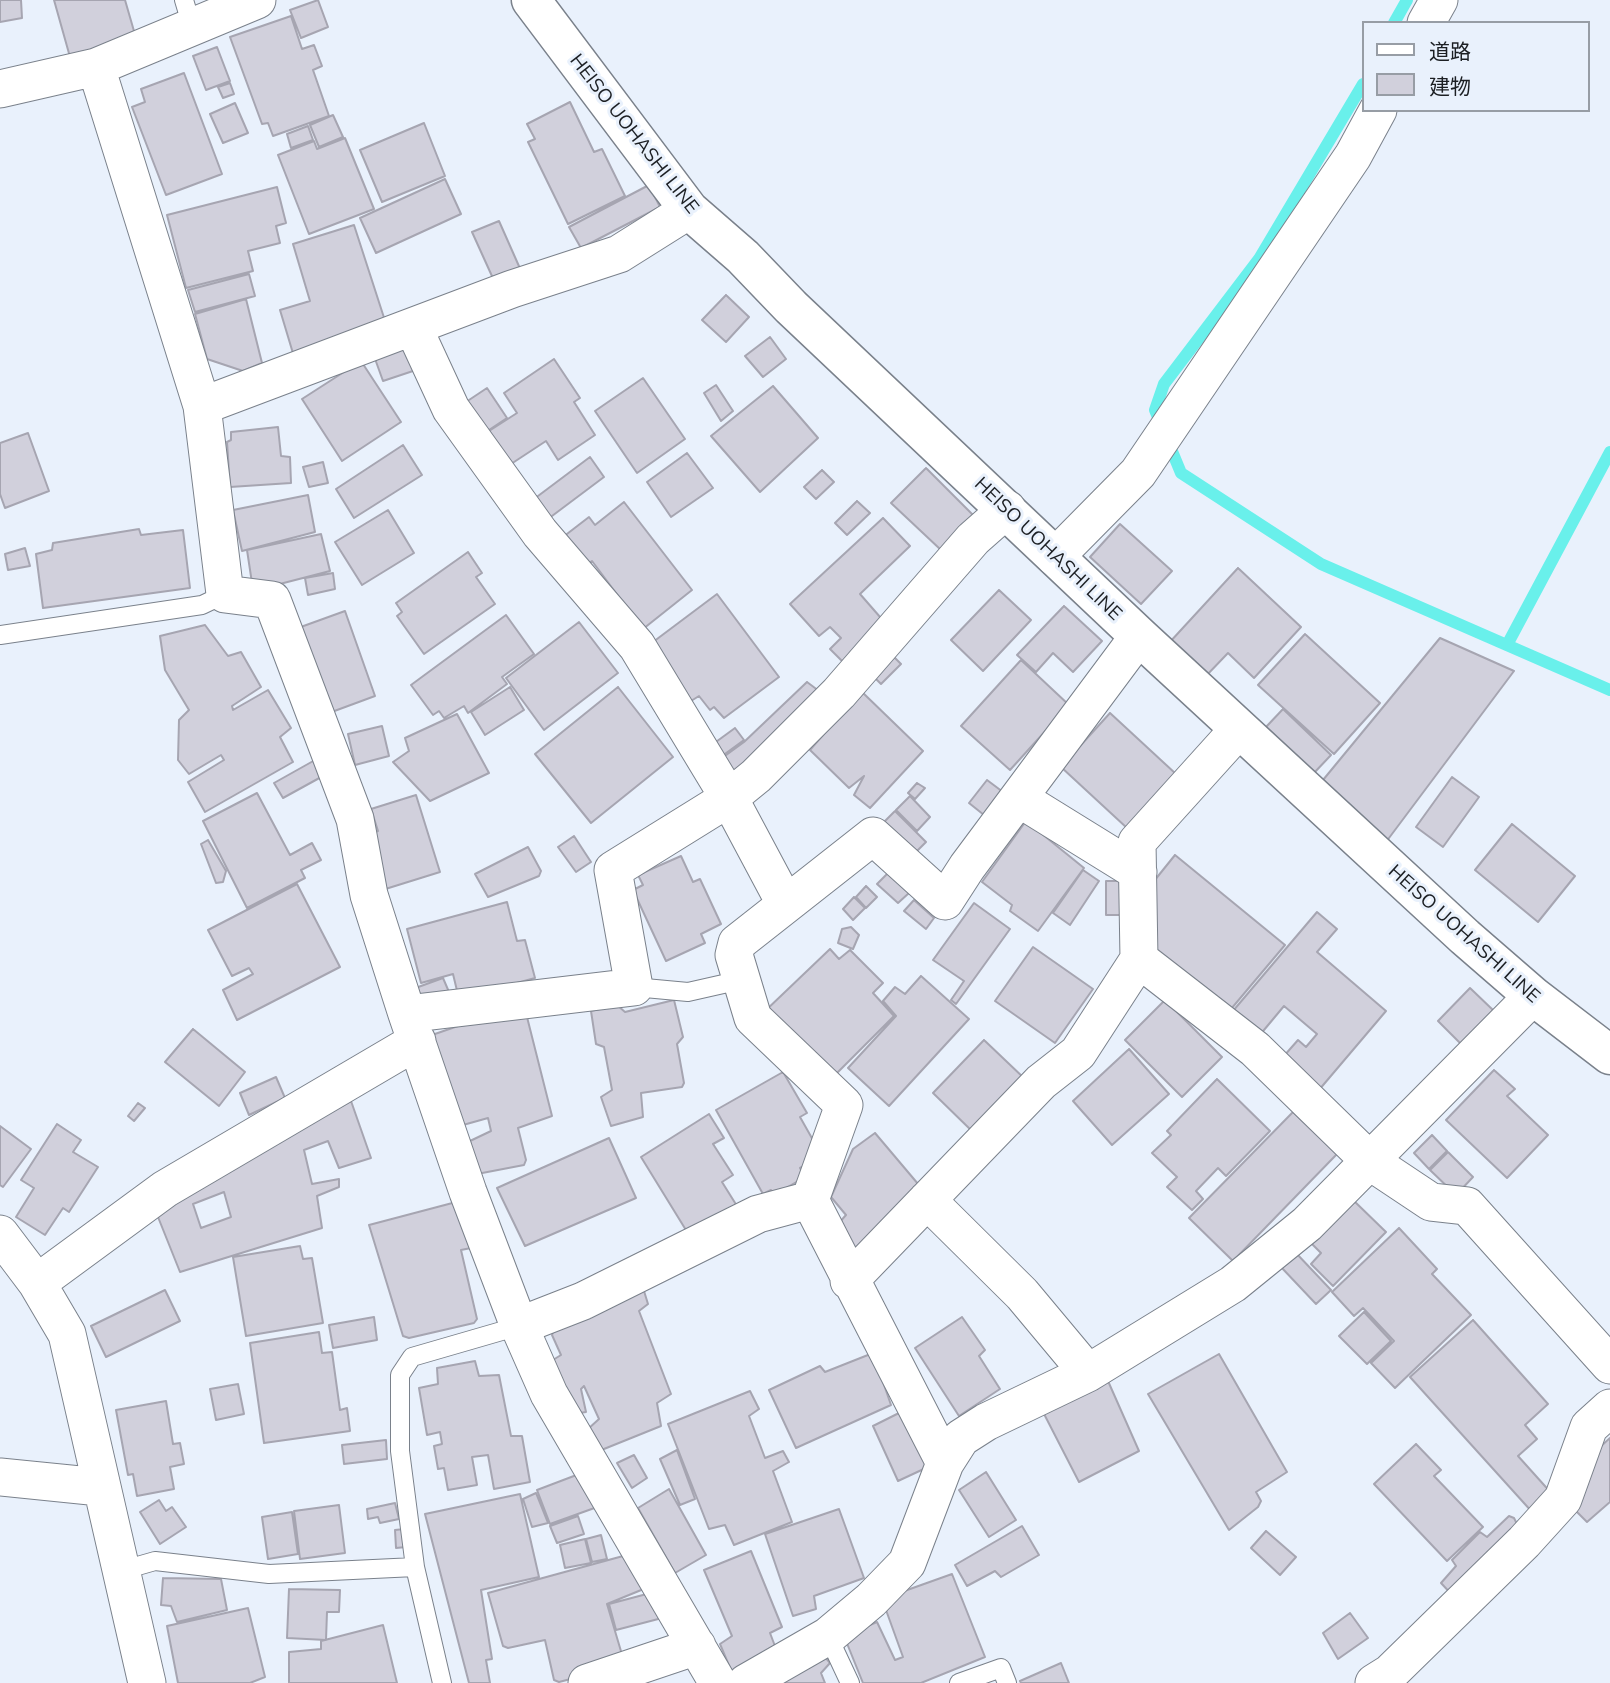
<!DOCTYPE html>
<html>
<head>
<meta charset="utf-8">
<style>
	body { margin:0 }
	#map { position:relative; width:1610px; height:1683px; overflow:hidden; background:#e9f1fc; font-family:Mulish,"Noto Sans JP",sans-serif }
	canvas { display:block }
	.legend { position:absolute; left:1362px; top:21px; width:228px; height:91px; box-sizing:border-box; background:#e9f1fc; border:2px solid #979da5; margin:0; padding:9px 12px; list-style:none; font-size:21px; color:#1c1f23 }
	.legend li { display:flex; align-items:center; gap:14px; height:35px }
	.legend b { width:35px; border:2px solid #979da5 }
</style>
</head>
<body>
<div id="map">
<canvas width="1610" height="1683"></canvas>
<ul class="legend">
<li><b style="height:9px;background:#fff"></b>道路</li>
<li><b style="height:19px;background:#d1d0dc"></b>建物</li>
</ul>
</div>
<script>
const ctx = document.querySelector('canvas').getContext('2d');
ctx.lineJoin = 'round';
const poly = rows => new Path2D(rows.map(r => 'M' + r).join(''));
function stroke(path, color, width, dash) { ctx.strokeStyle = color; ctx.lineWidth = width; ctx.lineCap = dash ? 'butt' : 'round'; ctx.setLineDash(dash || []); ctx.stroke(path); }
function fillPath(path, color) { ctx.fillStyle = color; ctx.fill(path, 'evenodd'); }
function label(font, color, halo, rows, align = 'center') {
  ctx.font = font + ' Mulish,sans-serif'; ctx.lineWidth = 6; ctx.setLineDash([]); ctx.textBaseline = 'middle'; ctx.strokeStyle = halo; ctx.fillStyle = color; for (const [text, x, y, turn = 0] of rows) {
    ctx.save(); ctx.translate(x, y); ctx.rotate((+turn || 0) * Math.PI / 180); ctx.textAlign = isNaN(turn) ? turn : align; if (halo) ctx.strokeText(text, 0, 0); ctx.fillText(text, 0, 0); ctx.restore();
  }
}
stroke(poly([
	[1394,23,1407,0],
	[1363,84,1259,259,1164,384,1155,410,1181,473,1321,564,1610,690],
	[1507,645,1610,452]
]), '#69f0eb', 12);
const building = poly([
	[0,0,21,0,22,18,0,22,0,0],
	[54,0,125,0,136,38,70,57,54,0],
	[318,0,328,27,301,38,290,10,318,0],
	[291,16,302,49,314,45,322,66,313,70,329,116,273,136,268,123,262,124,230,37,291,16],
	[217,47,230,81,206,90,193,56,217,47],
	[184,73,222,174,166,195,132,107,145,102,141,89,184,73],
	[230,83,234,94,223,98,218,87,230,83],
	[570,102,594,152,602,149,625,196,568,224,528,142,535,139,527,124,570,102],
	[235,103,248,133,223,143,210,114,235,103],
	[333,115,343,137,319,147,310,125,333,115],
	[424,123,445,176,382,202,360,150,424,123],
	[308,126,313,140,291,148,287,134,308,126],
	[345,138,374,209,309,234,278,155,314,141,317,149,345,138],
	[445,179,461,214,376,253,360,218,445,179],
	[649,185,660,207,581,248,569,227,649,185],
	[277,187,286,223,276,226,280,243,248,251,253,271,186,288,167,215,277,187],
	[499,221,522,273,496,285,472,232,499,221],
	[354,225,388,330,295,360,280,310,310,301,293,244,354,225],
	[249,274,255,296,195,312,188,290,249,274],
	[726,295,749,317,726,342,702,320,726,295],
	[246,299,262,363,243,371,207,359,195,314,246,299],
	[770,337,786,359,763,377,745,356,770,337],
	[407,344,416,370,383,381,374,356,407,344],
	[554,359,580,398,574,402,595,435,558,460,546,441,511,464,489,431,517,413,504,393,554,359],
	[361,361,401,422,342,461,302,399,361,361],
	[643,378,685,439,637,473,595,411,643,378],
	[716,385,733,411,721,421,704,393,716,385],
	[773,386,818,438,760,492,711,436,773,386],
	[487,388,507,418,483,434,463,404,487,388],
	[278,427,281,456,290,457,291,483,230,487,227,442,231,440,231,432,278,427],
	[28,433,49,491,5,508,0,494,0,443,28,433],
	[403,445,422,475,354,518,336,489,403,445],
	[687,453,713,488,671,517,647,482,687,453],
	[590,457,604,477,548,519,534,499,590,457],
	[323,462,328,483,309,487,303,467,323,462],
	[926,468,974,516,941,550,891,503,926,468],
	[822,470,834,482,816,499,804,487,822,470],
	[308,495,315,532,242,551,233,510,308,495],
	[857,501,870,513,847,535,835,523,857,501],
	[624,502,692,590,643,629,592,561,585,566,563,537,589,517,595,525,624,502],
	[388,510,414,553,362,585,335,542,388,510],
	[883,518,910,546,860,594,887,625,844,663,830,649,841,638,830,627,819,636,790,604,883,518],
	[1120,524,1172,571,1141,604,1090,557,1120,524],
	[139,529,141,535,183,530,190,588,43,608,36,554,52,550,53,543,139,529],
	[321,534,330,571,272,586,252,583,247,550,321,534],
	[25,548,30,566,8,570,5,554,25,548],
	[468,552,482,573,476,577,495,604,424,654,397,616,402,612,396,603,468,552],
	[1238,568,1301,627,1254,678,1228,653,1205,677,1169,643,1238,568],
	[333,573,335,589,308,595,305,578,333,573],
	[999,590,1031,620,983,671,951,640,999,590],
	[717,594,779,677,724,718,714,707,710,710,699,696,691,701,653,642,717,594],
	[1064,606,1102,641,1073,672,1053,653,1036,672,1017,655,1064,606],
	[345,611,375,696,329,713,298,628,345,611],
	[506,615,534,654,502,677,507,684,468,713,464,706,444,718,439,711,433,715,411,685,506,615],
	[579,622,618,673,544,730,506,678,579,622],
	[205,625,228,656,241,652,261,687,232,706,233,710,268,690,291,728,280,737,293,762,205,812,188,782,224,760,221,755,189,774,178,760,179,720,189,710,165,670,160,636,205,625],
	[1305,634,1380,703,1334,754,1258,685,1305,634],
	[1440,638,1514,671,1386,842,1323,780,1440,638],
	[891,654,901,664,881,684,871,674,891,654],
	[1021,660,1069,705,1010,770,961,726,1021,660],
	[807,682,819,691,730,777,718,761,744,742,807,682],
	[510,687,524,710,485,735,471,712,510,687],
	[618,687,673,757,591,823,535,754,618,687],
	[861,691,923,751,870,808,854,795,864,776,849,788,810,750,861,691],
	[1283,709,1331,755,1314,773,1266,727,1283,709],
	[1110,713,1176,774,1127,828,1061,767,1110,713],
	[457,714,489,773,430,801,393,762,409,751,405,738,457,714],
	[382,726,389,756,355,765,348,734,382,726],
	[735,728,744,740,718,759,709,747,735,728],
	[315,760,323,776,283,798,274,783,315,760],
	[1452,777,1479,797,1443,847,1416,827,1452,777],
	[987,780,1003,792,984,815,969,803,987,780],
	[917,783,925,788,915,799,908,793,917,783],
	[257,793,290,855,312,843,321,860,301,870,305,878,247,908,203,821,257,793],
	[416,795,440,872,379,891,370,834,378,831,371,809,416,795],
	[910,796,930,817,917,831,896,810,910,796],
	[895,811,926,842,909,859,878,828,895,811],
	[1026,821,1084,868,1038,931,1010,911,1012,905,982,882,1026,821],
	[1512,824,1575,876,1538,922,1475,870,1512,824],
	[574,836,591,862,576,872,558,847,574,836],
	[208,840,226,871,223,882,216,883,201,844,208,840],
	[528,847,541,871,539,876,488,897,475,874,528,847],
	[1175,855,1285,945,1226,1015,1140,953,1142,896,1175,855],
	[681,856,693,882,700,879,721,924,701,934,705,943,666,961,633,890,643,885,638,875,681,856],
	[1083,870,1099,881,1070,925,1053,913,1083,870],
	[888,873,909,893,898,903,877,884,888,873],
	[1106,881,1127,881,1127,915,1106,915,1106,881],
	[297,884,340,967,237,1020,223,990,253,974,249,968,232,976,208,930,297,884],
	[866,886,877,897,866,908,856,897,866,886],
	[854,897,865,908,853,920,843,909,854,897],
	[914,900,934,918,926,929,904,911,914,900],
	[507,902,517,941,525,940,535,978,459,999,453,974,421,983,407,929,507,902],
	[974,903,1010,929,956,1004,951,1000,964,981,933,960,974,903],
	[1317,912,1337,929,1317,952,1386,1011,1313,1097,1276,1065,1298,1040,1306,1047,1317,1034,1284,1006,1254,1042,1227,1018,1317,912],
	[851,927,859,935,853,949,838,943,842,929,851,927],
	[1033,947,1093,989,1055,1043,995,1001,1033,947],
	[830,949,839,959,850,950,883,983,873,993,894,1016,828,1082,763,1013,830,949],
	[921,976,969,1019,889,1106,848,1068,896,1016,883,1001,895,987,905,994,921,976],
	[443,978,449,992,415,1004,410,990,443,978],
	[1470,988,1494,1011,1461,1044,1438,1021,1470,988],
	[674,1000,683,1037,677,1044,684,1083,682,1087,641,1093,643,1117,611,1126,601,1097,612,1090,604,1047,596,1044,591,1011,617,1005,625,1012,674,1000],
	[1165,1000,1222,1057,1182,1097,1125,1040,1165,1000],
	[527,1017,552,1116,518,1128,526,1160,524,1165,477,1174,470,1141,491,1131,488,1118,463,1125,432,1035,458,1026,527,1017],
	[193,1029,245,1072,219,1106,165,1062,193,1029],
	[984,1040,1026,1080,975,1134,933,1093,984,1040],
	[1129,1049,1169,1094,1112,1145,1073,1101,1129,1049],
	[1494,1070,1515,1089,1507,1096,1548,1135,1507,1178,1446,1120,1494,1070],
	[783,1072,807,1113,800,1117,822,1156,800,1168,805,1177,774,1195,771,1190,763,1194,716,1110,783,1072],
	[276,1077,285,1098,249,1115,240,1093,276,1077],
	[1217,1079,1270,1131,1226,1176,1218,1168,1196,1191,1203,1199,1192,1210,1167,1187,1177,1177,1152,1153,1171,1135,1167,1131,1217,1079],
	[351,1101,371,1158,339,1168,328,1141,304,1150,312,1184,339,1179,339,1187,317,1196,322,1228,180,1272,154,1207,351,1101],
	[224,1192,231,1217,201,1228,193,1204,224,1192],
	[138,1103,145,1108,134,1121,128,1116,138,1103],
	[1293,1112,1337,1154,1233,1261,1189,1218,1293,1112],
	[709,1114,724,1138,713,1144,733,1175,722,1182,737,1206,689,1235,641,1157,709,1114],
	[57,1124,81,1140,73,1152,98,1167,69,1212,63,1208,45,1235,16,1217,34,1188,21,1180,57,1124],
	[0,1126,31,1149,3,1187,0,1185,0,1126],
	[875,1133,924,1191,852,1254,831,1232,846,1215,831,1197,853,1149,875,1133],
	[1432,1135,1447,1151,1429,1169,1414,1153,1432,1135],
	[609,1138,636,1198,525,1246,497,1188,609,1138],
	[1448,1152,1473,1177,1456,1195,1430,1170,1448,1152],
	[1352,1199,1386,1232,1333,1286,1311,1264,1321,1253,1310,1242,1352,1199],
	[460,1201,471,1248,461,1250,477,1319,474,1323,409,1338,403,1336,369,1225,460,1201],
	[1399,1228,1437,1269,1432,1274,1471,1315,1395,1388,1371,1363,1394,1341,1363,1308,1354,1316,1332,1292,1399,1228],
	[300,1246,303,1259,312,1258,323,1323,246,1336,233,1257,300,1246],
	[1296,1253,1331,1290,1316,1304,1281,1267,1296,1253],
	[638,1288,644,1291,648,1304,639,1311,671,1394,657,1403,661,1426,599,1451,588,1429,599,1419,584,1386,581,1389,586,1412,573,1414,548,1363,561,1355,552,1335,554,1330,638,1288],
	[165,1290,180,1321,106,1357,91,1326,165,1290],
	[1364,1312,1391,1341,1367,1364,1339,1336,1364,1312],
	[374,1317,377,1340,333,1348,329,1325,374,1317],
	[962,1317,985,1350,979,1356,1000,1389,959,1416,915,1348,962,1317],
	[1473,1320,1548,1404,1525,1425,1537,1439,1518,1456,1553,1495,1533,1513,1410,1377,1473,1320],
	[319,1332,322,1353,332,1352,340,1410,347,1408,350,1431,264,1443,250,1343,319,1332],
	[873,1353,891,1405,796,1448,769,1390,820,1366,825,1372,873,1353],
	[1219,1354,1287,1472,1256,1492,1261,1501,1258,1507,1229,1530,1148,1394,1219,1354],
	[475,1361,479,1376,499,1375,511,1436,522,1436,530,1482,494,1489,488,1455,472,1457,477,1485,448,1490,444,1468,438,1469,434,1446,442,1444,440,1432,427,1435,419,1388,438,1384,437,1368,475,1361],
	[1108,1381,1139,1451,1079,1482,1042,1410,1108,1381],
	[238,1384,244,1414,216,1420,210,1389,238,1384],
	[750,1391,759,1409,749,1416,765,1458,783,1451,789,1462,773,1471,792,1522,734,1545,725,1525,709,1529,668,1424,750,1391],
	[166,1401,173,1444,180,1443,184,1464,170,1467,174,1489,137,1496,133,1474,128,1475,116,1410,166,1401],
	[903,1411,928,1467,898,1481,873,1426,903,1411],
	[1610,1438,1610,1502,1587,1522,1571,1506,1586,1460,1610,1438],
	[386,1440,387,1459,344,1464,342,1445,386,1440],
	[1416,1444,1441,1470,1434,1476,1483,1527,1447,1561,1374,1484,1416,1444],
	[677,1450,695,1499,680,1505,660,1459,677,1450],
	[634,1455,647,1478,632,1488,617,1463,634,1455],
	[587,1471,600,1506,550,1524,537,1490,587,1471],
	[986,1472,1016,1520,989,1537,959,1490,986,1472],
	[669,1489,706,1555,675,1573,638,1508,669,1489],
	[536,1493,548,1523,532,1527,523,1499,536,1493],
	[520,1494,539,1577,481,1590,492,1659,486,1660,490,1683,469,1683,425,1514,520,1494],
	[159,1500,166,1511,172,1507,186,1527,160,1544,140,1512,159,1500],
	[395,1503,399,1519,380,1523,378,1517,368,1519,367,1509,395,1503],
	[339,1505,345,1553,300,1559,294,1511,339,1505],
	[839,1509,864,1578,814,1596,816,1609,793,1616,765,1534,839,1509],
	[292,1512,298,1554,268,1559,262,1517,292,1512],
	[578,1516,584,1534,557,1543,550,1526,578,1516],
	[1509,1516,1514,1518,1520,1530,1454,1597,1441,1583,1456,1566,1452,1560,1480,1532,1487,1537,1509,1516],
	[1022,1526,1039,1555,1001,1577,995,1571,967,1586,955,1565,1022,1526],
	[404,1529,406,1547,396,1548,395,1530,404,1529],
	[1266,1531,1296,1557,1280,1575,1251,1548,1266,1531],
	[601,1535,607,1559,592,1562,586,1539,601,1535],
	[585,1539,591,1563,565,1568,560,1545,585,1539],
	[751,1551,782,1627,770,1633,778,1654,733,1675,720,1644,732,1636,704,1570,751,1551],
	[634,1553,651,1586,607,1604,623,1658,621,1666,559,1682,554,1680,545,1640,508,1648,503,1646,488,1593,634,1553],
	[952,1574,985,1657,921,1683,863,1683,844,1636,877,1622,895,1660,903,1657,882,1599,952,1574],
	[163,1578,221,1579,227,1610,177,1622,171,1606,161,1605,163,1578],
	[289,1589,340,1590,339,1612,327,1612,326,1640,287,1638,289,1589],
	[658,1591,666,1617,616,1630,609,1604,658,1591],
	[248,1608,265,1677,250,1683,178,1683,167,1626,248,1608],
	[1350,1613,1368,1638,1338,1659,1323,1633,1350,1613],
	[383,1625,397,1683,289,1683,289,1652,321,1649,321,1641,383,1625],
	[821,1652,830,1663,821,1673,825,1683,760,1683,821,1652],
	[1061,1663,1069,1683,1021,1683,1020,1681,1061,1663]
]);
fillPath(building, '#d1d0dc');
stroke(building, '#a6a5b1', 2);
const lane = poly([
	[184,0,192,27],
	[0,635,202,605,225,594],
	[634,987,688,992,741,980],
	[120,1571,155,1561,269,1574,415,1567],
	[828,1636,850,1683],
	[442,1683,415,1567,400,1451,400,1375,412,1357,519,1326],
	[959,1683,1001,1668,1007,1683]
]);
const street = poly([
	[1426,23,1439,0],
	[96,67,202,406,225,594,272,600,355,819,369,895,407,1014,468,1192,519,1326,549,1394,718,1683],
	[0,89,96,67,257,0],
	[414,329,451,409,540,533,637,646,729,798,785,903],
	[202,406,512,289,619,254,689,210],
	[1055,557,1138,473,1353,156,1378,110],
	[1020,799,1138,872],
	[1139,959,1255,1049,1371,1162,1431,1202,1467,1206,1610,1365],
	[407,1014,634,987,613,870,729,798,756,776,839,693,973,539,1007,509],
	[810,1200,945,1463],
	[927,1200,1022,1294,1088,1373],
	[0,1234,37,1283,67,1334,147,1683],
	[849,1281,1041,1082,1078,1053,1139,959,1137,842,1239,729],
	[37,1283,165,1189,417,1041],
	[519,1326,583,1301,758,1214,810,1200,844,1105,753,1018,734,955,737,943,873,836,945,901,967,867,1139,636],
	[0,1477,100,1487],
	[587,1683,697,1646],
	[746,1683,828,1636,871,1600,907,1563,945,1463,961,1438,986,1422,1088,1373,1233,1284,1307,1224,1533,996],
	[1374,1683,1390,1673,1524,1542,1563,1499,1589,1427,1610,1408]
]);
const secondary = poly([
	[531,0,689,210,743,257,791,307,1139,636,1465,937,1533,996,1610,1055]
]);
stroke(lane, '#7a818b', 20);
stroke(street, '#7a818b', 39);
stroke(secondary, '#7a818b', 41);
stroke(lane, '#fff', 18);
stroke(street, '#fff', 37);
stroke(secondary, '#fff', 38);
label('19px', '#1c1f23', '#e9f1fc', [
	["HEISO UOHASHI LINE",634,134,52],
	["HEISO UOHASHI LINE",1048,549,44],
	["HEISO UOHASHI LINE",1464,934,42]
]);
</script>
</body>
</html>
